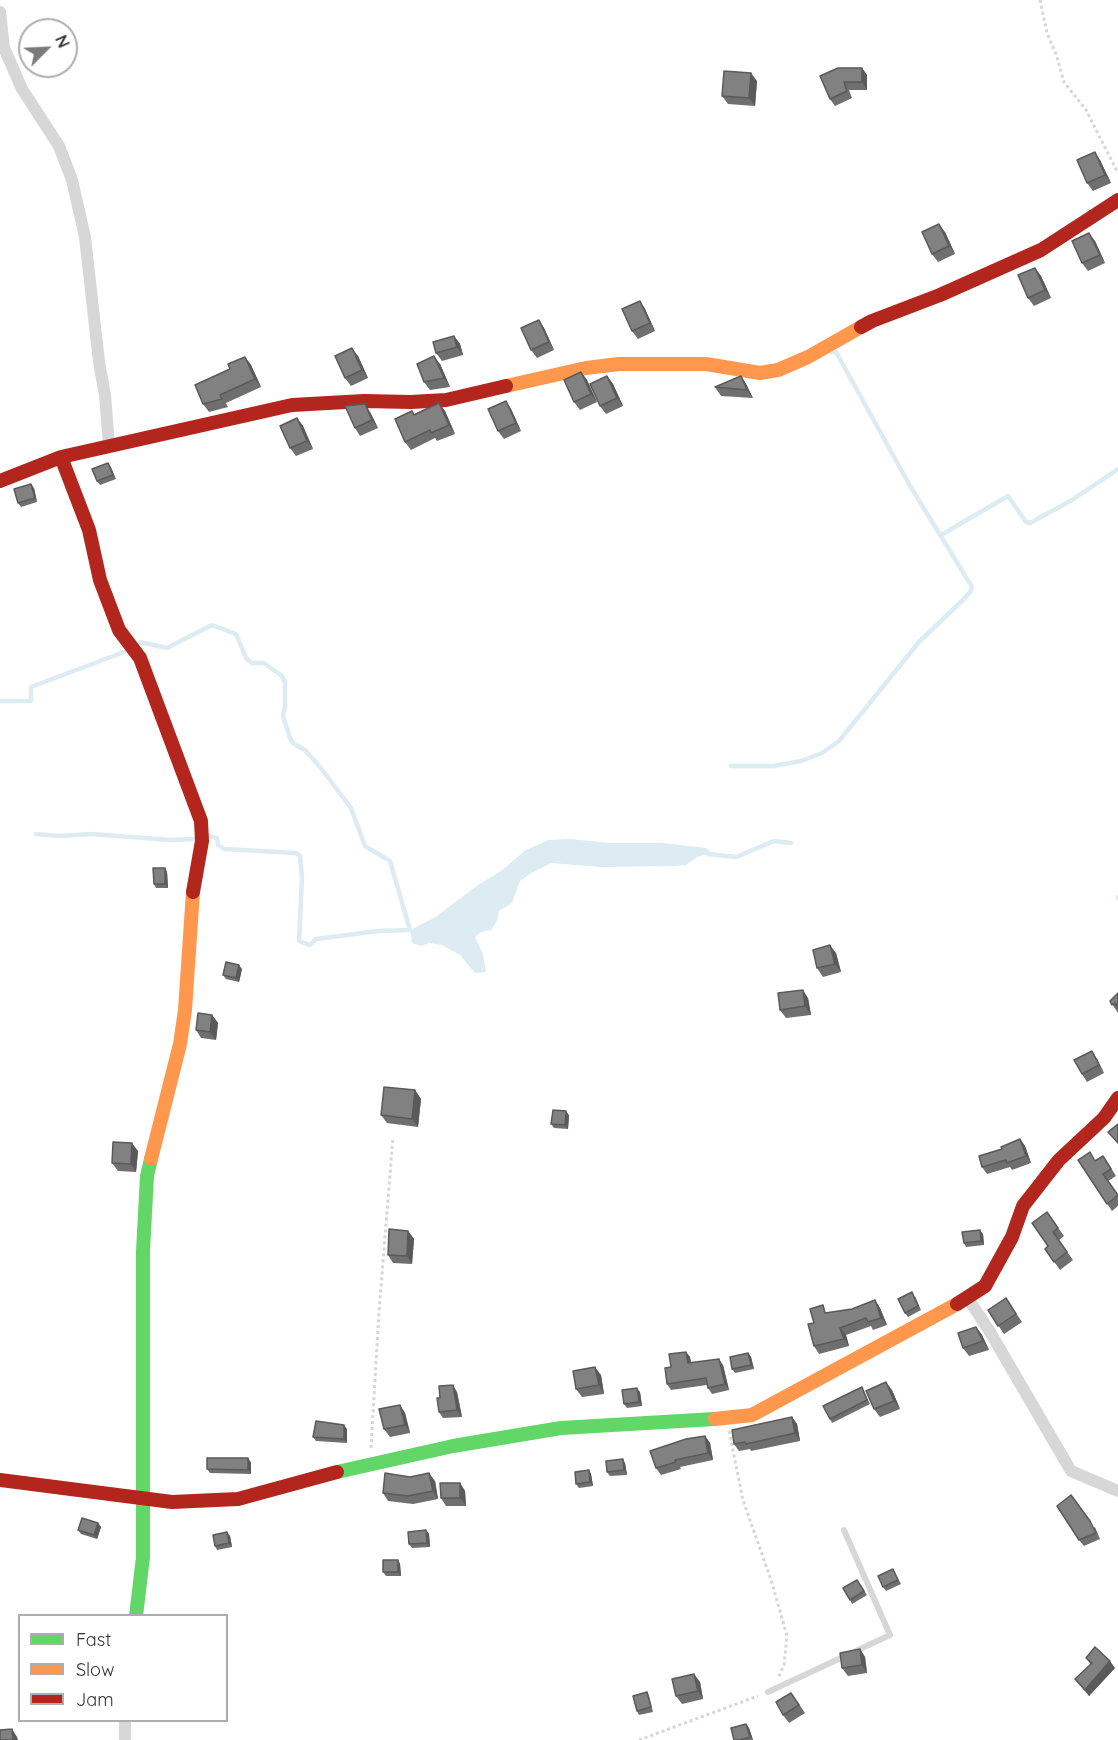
<!DOCTYPE html>
<html>
<head>
<meta charset="utf-8">
<style>
	body { margin:0 }
	#map { position:relative; width:1118px; height:1740px; overflow:hidden; background:#fff; font-family:Quicksand,sans-serif }
	canvas { display:block }
	.legend { position:absolute; left:18px; top:1614px; width:210px; height:108px; box-sizing:border-box; background:#fff; border:2px solid #adadad; margin:0; padding:8px 10px; list-style:none; font-size:18px; color:#333 }
	.legend li { display:flex; align-items:center; gap:12px; height:30px }
	.legend b { width:30px; border:2px solid #adadad }
	.north { position:absolute; left:18px; top:18px; width:60px; height:60px; box-sizing:border-box; background:#fff; border:2px solid #adadad; border-radius:50%; rotate:66deg; font-size:16px; font-weight:700; line-height:24px; text-align:center; color:#333 }
	.north::after { content:''; display:block; margin:auto; width:21px; height:27px; background:#7a7a7a; clip-path:polygon(50% 0,100% 100%,50% 72%,0 100%) }
</style>
</head>
<body>
<div id="map">
<canvas width="1118" height="1740"></canvas>
<ul class="legend">
<li><b style="height:8px;background:#63d668"></b>Fast</li>
<li><b style="height:8px;background:#ff974d"></b>Slow</li>
<li><b style="height:8px;background:#b3261e"></b>Jam</li>
</ul>
<div class="north">N</div>
</div>
<script>
const ctx = document.querySelector('canvas').getContext('2d');
ctx.lineJoin = 'round';
function fillPath(path, color) { ctx.fillStyle = color; ctx.fill(path, 'evenodd'); }
const poly = rows => new Path2D(rows.map(r => 'M' + r).join(''));
function stroke(path, color, width, dash) { ctx.strokeStyle = color; ctx.lineWidth = width; ctx.lineCap = dash ? 'butt' : 'round'; ctx.setLineDash(dash || []); ctx.stroke(path); }
fillPath(poly([
	[571,839,609,843,663,843,706,848,711,851,708,854,697,857,686,865,677,866,601,867,551,863,530,874,520,881,512,903,499,911,497,921,491,930,481,932,475,937,483,954,486,972,475,973,460,955,442,945,429,943,421,946,412,943,410,930,434,918,478,885,501,871,526,850,549,840]
]), '#ddebf3');
stroke(poly([
	[941,535,1008,496,1026,522,1030,523,1072,500,1118,469],
	[140,642,167,648,212,625,236,634,246,658,252,663,264,663,282,676,285,682,285,706,283,716,290,738,293,743,305,750,320,767,351,808,365,846,390,861,410,930,378,931,316,939,310,945,299,941,302,878,300,856,296,853,224,849,218,845,217,838,208,836],
	[0,701,31,701,31,687,124,652],
	[731,766,774,766,801,761,822,753,839,741,919,642,964,599,970,592,972,587,909,484,836,352,831,352],
	[36,834,60,836,91,834,171,840,198,839],
	[708,854,736,857,774,841,791,843],
	[1118,898,1118,897]
]), '#ddebf3', 4.5);
stroke(poly([
	[1040,0,1047,33,1056,54,1064,82,1086,110,1118,173],
	[729,1431,743,1500,772,1583,787,1636,784,1665,779,1676],
	[371,1448,379,1312,393,1137],
	[639,1740,758,1696]
]), '#d6d6d6', 3, [3, 3]);
stroke(poly([
	[768,1692,890,1635,844,1530]
]), '#d7d7d7', 6);
stroke(poly([
	[0,12,4,48,22,89,59,146,72,180,85,237,99,362,105,395,109,445],
	[967,1297,990,1332,1071,1471,1118,1491],
	[125,1740,125,1720]
]), '#d7d7d7', 12);
stroke(poly([
	[337,1472,453,1446,561,1428,715,1419],
	[136,1616,143,1557,143,1251,147,1176,151,1159]
]), '#63d668', 14);
stroke(poly([
	[506,386,586,368,619,364,706,364,760,373,778,370,808,357,861,327],
	[151,1159,180,1044,185,1010,193,892],
	[715,1419,752,1415,957,1304]
]), '#ff974d', 14);
stroke(poly([
	[861,327,872,321,940,295,1041,250,1118,200],
	[61,457,89,530,100,580,119,630,140,658,201,821,202,841,193,892],
	[0,481,61,457,292,405,364,401,411,402,446,400,506,386],
	[957,1304,985,1286,1012,1237,1023,1206,1059,1160,1104,1118,1118,1098],
	[0,1480,172,1502,238,1499,337,1472]
]), '#b3261e', 14);
fillPath(poly([
	[862,68,867,75,867,90,849,90,852,98,835,106,830,99,820,76],
	[757,81,755,106,728,104,722,96],
	[1100,160,1111,183,1093,191,1087,183],
	[945,232,955,254,938,262,932,254],
	[1095,241,1105,263,1088,271,1082,263],
	[1035,268,1041,276,1051,298,1034,306,1028,298],
	[640,301,645,309,655,331,638,339,632,331],
	[539,320,544,328,554,350,537,358,531,350],
	[454,336,460,344,463,355,442,361,436,353],
	[358,356,368,378,351,386,345,378],
	[245,357,251,365,261,387,226,403,228,407,209,412,203,404,230,369],
	[440,364,450,387,430,390,424,382],
	[581,372,587,380,597,402,580,410,574,402],
	[607,376,613,384,623,406,606,414,600,406],
	[741,376,746,384,753,398,721,396,715,387],
	[506,401,511,409,521,431,504,439,498,431],
	[439,403,445,411,455,434,437,441,435,438,411,450,405,442,412,411,414,414],
	[370,412,378,428,360,436,355,428],
	[297,418,303,426,313,449,296,456,290,448],
	[108,463,111,467,116,479,100,485,97,481],
	[34,488,37,502,21,507,18,503],
	[165,868,167,872,168,888,156,888,154,884],
	[836,953,841,972,823,977,817,968],
	[242,969,239,982,226,979,223,975],
	[1118,993,1118,1013,1110,1001],
	[808,998,811,1015,786,1018,780,1010],
	[212,1015,218,1023,216,1040,201,1038,196,1030],
	[1097,1059,1104,1073,1087,1082,1082,1074],
	[415,1090,421,1099,418,1127,387,1123,381,1115],
	[569,1115,568,1129,554,1128,551,1124],
	[1020,1139,1025,1146,1031,1163,1012,1170,1010,1167,987,1174,982,1167,1002,1149],
	[138,1151,136,1172,118,1171,112,1163],
	[1078,1160,1096,1160,1108,1163,1116,1176,1108,1181,1118,1195,1118,1206,1112,1211],
	[1047,1212,1064,1236,1059,1240,1073,1260,1060,1270,1045,1249,1048,1246],
	[408,1231,414,1239,412,1264,393,1263,388,1255],
	[983,1234,984,1245,966,1247,964,1243],
	[915,1296,921,1310,908,1317,905,1313],
	[1006,1298,1022,1322,1004,1334,988,1310],
	[875,1300,880,1308,887,1325,873,1330,871,1326,846,1335,849,1346,819,1354,814,1346,814,1323,828,1313,852,1309],
	[976,1327,982,1335,989,1350,969,1356,963,1348],
	[686,1352,690,1357,691,1363,723,1365,729,1390,712,1394,708,1388,707,1385,671,1390,667,1384,671,1367],
	[748,1353,751,1357,754,1369,735,1373,732,1369],
	[601,1375,604,1394,582,1397,576,1389],
	[862,1387,870,1404,832,1423,830,1419],
	[892,1390,900,1409,880,1417,874,1409],
	[457,1392,462,1417,443,1418,439,1412,440,1398],
	[640,1392,642,1406,627,1408,624,1404],
	[400,1405,405,1413,410,1433,390,1437,384,1429],
	[792,1417,797,1424,800,1441,751,1451,750,1449,739,1451,734,1444],
	[347,1429,347,1443,316,1441,313,1437],
	[705,1436,710,1443,713,1460,680,1467,681,1469,661,1475,656,1468],
	[248,1458,251,1463,251,1474,210,1473,207,1469],
	[625,1463,627,1475,610,1476,607,1472],
	[589,1470,591,1474,593,1486,579,1488,576,1484],
	[435,1481,438,1499,413,1504,388,1501,383,1493],
	[460,1483,465,1491,466,1506,446,1506,441,1498],
	[98,1523,101,1527,97,1539,81,1534,78,1530],
	[1095,1527,1100,1539,1084,1546,1079,1540],
	[426,1530,429,1534,430,1547,412,1548,409,1544],
	[230,1536,232,1547,217,1550,215,1546],
	[398,1560,400,1564,401,1576,386,1576,383,1572],
	[893,1569,901,1584,886,1591,883,1587],
	[857,1580,867,1595,852,1604,850,1600],
	[860,1649,865,1657,867,1673,848,1676,842,1668],
	[1086,1658,1115,1668,1089,1696,1075,1679,1091,1665],
	[700,1682,703,1699,682,1704,676,1696],
	[647,1692,649,1696,653,1712,639,1715,637,1711],
	[797,1701,805,1713,789,1723,783,1715],
	[746,1724,749,1728,753,1740,734,1740]
]), '#6f6f6f');
fillPath(poly([
	[862,68,867,75,867,90,862,82],
	[751,73,757,81,755,106,749,98],
	[1095,152,1100,160,1111,183,1105,175],
	[939,224,945,232,955,254,949,246],
	[1089,233,1095,241,1105,263,1100,255],
	[1035,268,1041,276,1051,298,1045,290],
	[640,301,645,309,655,331,650,323],
	[539,320,544,328,554,350,549,342],
	[454,336,460,344,463,355,457,347],
	[352,348,358,356,368,378,362,370],
	[434,356,440,364,450,387,444,378],
	[245,357,251,365,261,387,255,379],
	[581,372,587,380,597,402,591,394],
	[607,376,613,384,623,406,617,398],
	[741,376,746,384,753,398,747,390],
	[506,401,511,409,521,431,516,423],
	[439,403,445,411,455,434,449,425],
	[365,404,370,412,378,428,372,420],
	[297,418,303,426,313,449,307,441],
	[31,484,34,488,37,502,35,498],
	[165,868,167,872,168,888,165,884],
	[830,945,836,953,841,972,835,964],
	[239,965,242,969,239,982,236,978],
	[803,990,808,998,811,1015,805,1006],
	[212,1015,218,1023,216,1040,210,1032],
	[1092,1051,1097,1059,1104,1073,1099,1065],
	[415,1090,421,1099,418,1127,412,1119],
	[566,1111,569,1115,568,1129,565,1125],
	[1020,1139,1025,1146,1031,1163,1026,1156],
	[132,1143,138,1151,136,1172,131,1164],
	[980,1230,983,1234,984,1245,981,1241],
	[408,1231,414,1239,412,1264,407,1256],
	[875,1300,880,1308,887,1325,881,1318],
	[976,1327,982,1335,989,1350,983,1341],
	[840,1328,846,1335,849,1346,844,1339],
	[686,1352,690,1357,692,1369,688,1363],
	[748,1353,751,1357,754,1369,751,1365],
	[719,1359,723,1365,729,1390,725,1384],
	[595,1367,601,1375,604,1394,599,1385],
	[886,1382,892,1390,900,1409,894,1401],
	[453,1385,457,1392,462,1417,457,1410],
	[637,1388,640,1392,642,1406,639,1402],
	[400,1405,405,1413,410,1433,405,1425],
	[792,1417,797,1424,800,1441,795,1433],
	[344,1425,347,1429,347,1443,344,1439],
	[705,1436,710,1443,713,1460,708,1453],
	[248,1458,251,1463,251,1474,248,1470],
	[623,1459,625,1463,627,1475,624,1470],
	[589,1470,591,1474,593,1486,590,1482],
	[429,1473,435,1481,438,1499,433,1491],
	[460,1483,465,1491,466,1506,460,1498],
	[98,1523,101,1527,97,1539,94,1535],
	[426,1530,429,1534,430,1547,427,1543],
	[227,1532,230,1536,232,1547,229,1543],
	[398,1560,400,1564,401,1576,398,1572],
	[860,1649,865,1657,867,1673,862,1665],
	[1110,1661,1115,1668,1089,1696,1085,1690],
	[694,1674,700,1682,703,1699,698,1691],
	[746,1724,749,1728,753,1740,750,1737],
	[12,1729,17,1737,18,1740,13,1740]
]), '#5a5a5a');
const building = poly([
	[838,68,862,68,862,82,844,82,847,91,830,99,820,76,838,68],
	[724,71,751,73,749,98,722,96,724,71],
	[1095,152,1105,175,1087,183,1077,160,1095,152],
	[939,224,949,246,932,254,922,232,939,224],
	[1089,233,1100,255,1082,263,1072,241,1089,233],
	[1035,268,1045,290,1028,298,1018,275,1035,268],
	[640,301,650,323,632,331,622,309,640,301],
	[539,320,549,342,531,350,521,328,539,320],
	[454,336,457,347,436,353,433,342,454,336],
	[352,348,362,370,345,378,335,356,352,348],
	[434,356,444,378,424,382,417,364,434,356],
	[245,357,255,379,220,395,222,399,203,404,195,385,230,369,228,364,245,357],
	[581,372,591,394,574,402,564,380,581,372],
	[607,376,617,398,600,406,590,384,607,376],
	[741,376,747,390,715,387,741,376],
	[506,401,516,423,498,431,488,409,506,401],
	[439,403,449,425,431,433,430,430,405,442,395,419,412,411,414,415,439,403],
	[365,404,372,420,355,428,345,406,365,404],
	[297,418,307,441,290,448,280,426,297,418],
	[108,463,113,475,97,481,92,469,108,463],
	[31,484,35,498,18,503,14,489,31,484],
	[153,868,165,868,165,884,154,884,153,868],
	[830,945,835,964,817,968,813,950,830,945],
	[226,962,239,965,236,978,223,975,226,962],
	[803,990,805,1006,780,1010,778,993,803,990],
	[1118,993,1118,1007,1115,1003,1112,1005,1110,1001,1118,993],
	[198,1013,212,1015,210,1032,196,1030,198,1013],
	[1092,1051,1099,1065,1082,1074,1074,1060,1092,1051],
	[384,1087,415,1090,412,1119,381,1115,384,1087],
	[553,1110,566,1111,565,1125,551,1124,553,1110],
	[1118,1124,1118,1143,1108,1132,1118,1124],
	[1020,1139,1026,1156,1007,1163,1006,1160,982,1167,979,1156,1002,1149,1001,1147,1020,1139],
	[113,1142,132,1143,131,1164,112,1163,113,1142],
	[1090,1152,1095,1161,1103,1156,1111,1169,1103,1174,1118,1195,1107,1204,1078,1160,1090,1152],
	[1047,1212,1058,1228,1053,1232,1067,1252,1054,1262,1045,1249,1048,1246,1032,1223,1047,1212],
	[389,1229,408,1231,407,1256,388,1255,389,1229],
	[980,1230,981,1241,964,1243,962,1232,980,1230],
	[912,1292,918,1306,905,1313,898,1299,912,1292],
	[1006,1298,1016,1314,998,1326,988,1310,1006,1298],
	[875,1300,881,1318,868,1322,866,1318,840,1328,844,1339,814,1346,808,1324,814,1323,810,1309,823,1305,825,1313,852,1309,875,1300],
	[976,1327,983,1341,963,1348,958,1333,976,1327],
	[686,1352,688,1363,719,1359,725,1384,708,1388,706,1378,667,1384,665,1368,671,1367,669,1354,686,1352],
	[748,1353,751,1365,732,1369,730,1357,748,1353],
	[595,1367,599,1385,576,1389,573,1371,595,1367],
	[886,1382,894,1401,874,1409,866,1391,886,1382],
	[453,1385,457,1410,439,1412,437,1398,440,1398,439,1386,453,1385],
	[862,1387,867,1400,830,1419,823,1406,862,1387],
	[637,1388,639,1402,624,1404,622,1390,637,1388],
	[400,1405,405,1425,384,1429,379,1409,400,1405],
	[792,1417,795,1433,746,1444,745,1442,734,1444,732,1430,792,1417],
	[316,1421,344,1425,344,1439,313,1437,316,1421],
	[705,1436,708,1453,675,1460,676,1462,656,1468,650,1451,686,1439,705,1436],
	[207,1458,248,1458,248,1470,207,1469,207,1458],
	[623,1459,624,1470,607,1472,606,1461,623,1459],
	[589,1470,590,1482,576,1484,575,1472,589,1470],
	[385,1473,410,1477,429,1473,433,1491,408,1496,383,1493,385,1473],
	[440,1483,460,1483,460,1498,441,1498,440,1483],
	[1071,1495,1090,1521,1096,1533,1079,1540,1057,1506,1071,1495],
	[82,1518,98,1523,94,1535,78,1530,82,1518],
	[426,1530,427,1543,409,1544,408,1532,426,1530],
	[227,1532,229,1543,215,1546,213,1535,227,1532],
	[383,1560,398,1560,398,1572,383,1572,383,1560],
	[893,1569,898,1580,883,1587,878,1576,893,1569],
	[857,1580,864,1591,850,1600,843,1588,857,1580],
	[1095,1647,1110,1661,1085,1690,1075,1679,1092,1663,1086,1658,1095,1647],
	[860,1649,862,1665,842,1668,840,1653,860,1649],
	[694,1674,698,1691,676,1696,672,1679,694,1674],
	[647,1692,651,1707,637,1711,633,1696,647,1692],
	[791,1693,799,1705,783,1715,776,1702,791,1693],
	[746,1724,750,1737,740,1740,734,1740,731,1728,746,1724],
	[12,1729,13,1740,0,1740,0,1730,12,1729]
]);
fillPath(building, '#818181');
stroke(building, '#5a5a5a', 1.5);
</script>
</body>
</html>
